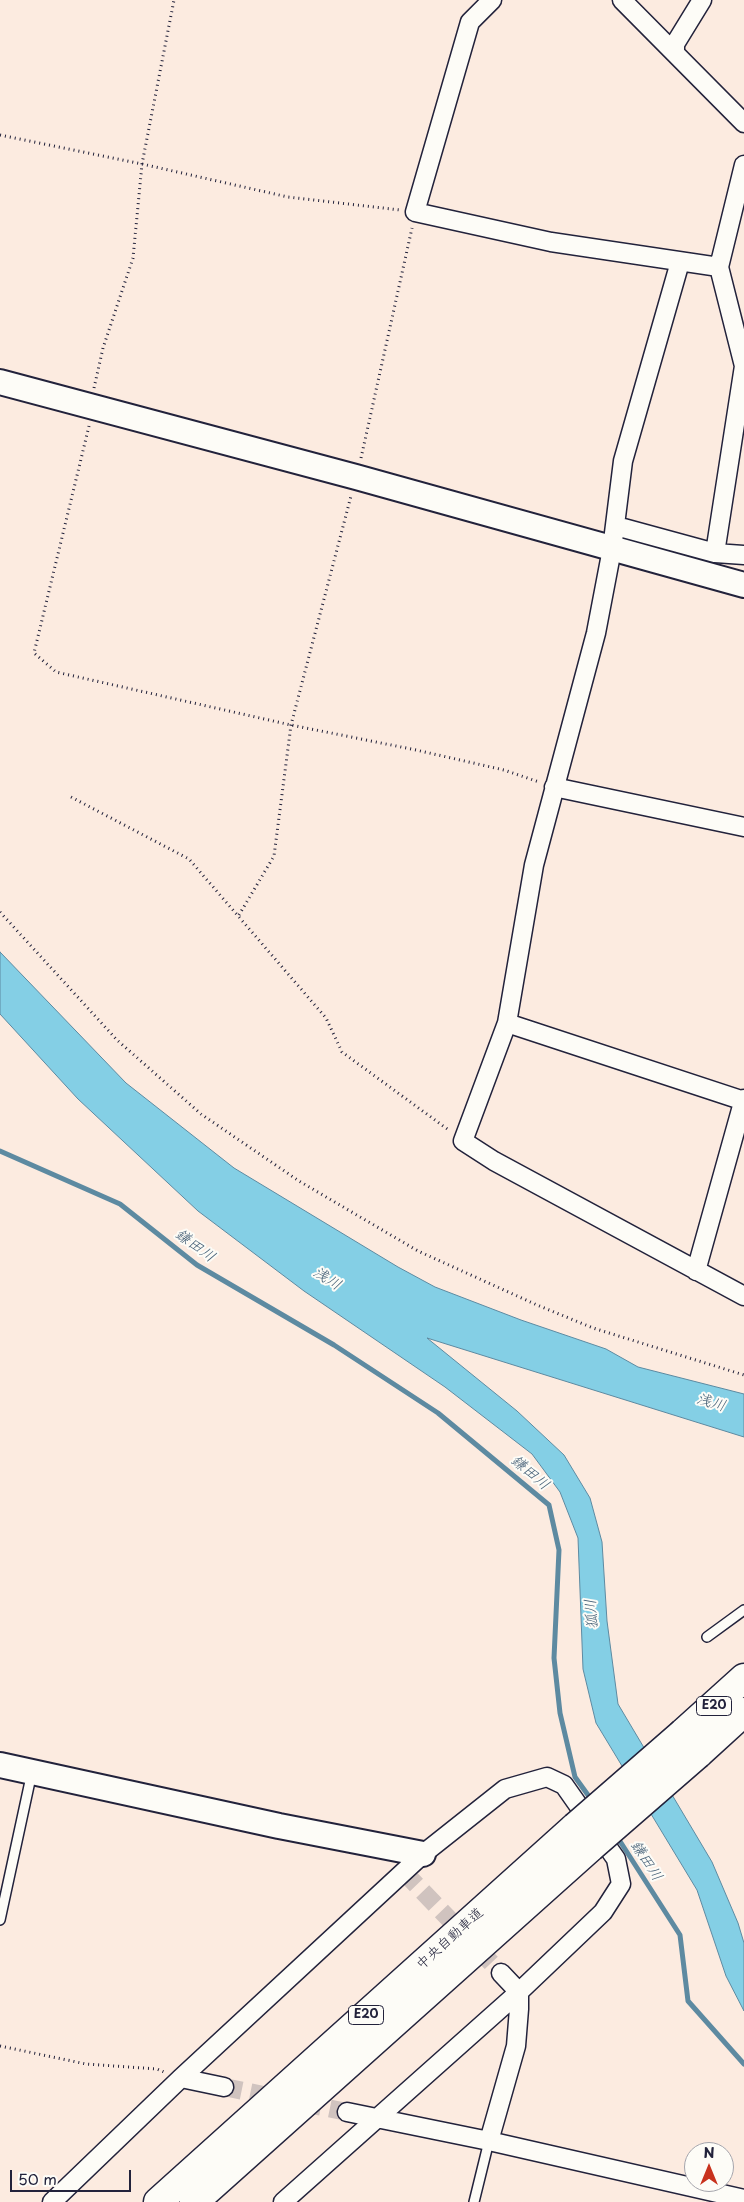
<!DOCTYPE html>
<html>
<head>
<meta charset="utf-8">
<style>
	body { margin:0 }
	#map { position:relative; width:744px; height:2202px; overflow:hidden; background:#fcebe0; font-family:"Playpen Sans",sans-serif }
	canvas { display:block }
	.north { position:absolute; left:684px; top:2142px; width:50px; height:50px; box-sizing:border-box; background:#fdfcf7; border:1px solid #a5a5ac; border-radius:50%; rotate:0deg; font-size:14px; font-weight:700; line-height:20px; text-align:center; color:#22223b }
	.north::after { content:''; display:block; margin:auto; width:18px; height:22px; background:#c8321e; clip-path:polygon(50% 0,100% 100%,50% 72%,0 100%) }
	.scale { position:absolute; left:10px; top:2170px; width:121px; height:22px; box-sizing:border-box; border:2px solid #22223b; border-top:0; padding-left:6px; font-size:15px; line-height:18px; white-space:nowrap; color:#22223b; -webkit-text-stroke:4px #fdfcf7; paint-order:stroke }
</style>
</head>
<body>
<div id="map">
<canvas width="744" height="2202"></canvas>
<div class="north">N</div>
<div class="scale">50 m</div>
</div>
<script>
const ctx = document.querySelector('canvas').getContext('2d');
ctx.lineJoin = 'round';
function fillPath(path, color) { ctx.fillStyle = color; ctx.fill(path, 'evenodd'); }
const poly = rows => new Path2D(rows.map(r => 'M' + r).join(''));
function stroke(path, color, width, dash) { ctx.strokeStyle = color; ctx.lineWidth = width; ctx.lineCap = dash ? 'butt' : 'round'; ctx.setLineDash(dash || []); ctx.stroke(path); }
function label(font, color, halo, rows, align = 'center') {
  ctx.font = font + ' "Playpen Sans","Klee One",sans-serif'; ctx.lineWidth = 4; ctx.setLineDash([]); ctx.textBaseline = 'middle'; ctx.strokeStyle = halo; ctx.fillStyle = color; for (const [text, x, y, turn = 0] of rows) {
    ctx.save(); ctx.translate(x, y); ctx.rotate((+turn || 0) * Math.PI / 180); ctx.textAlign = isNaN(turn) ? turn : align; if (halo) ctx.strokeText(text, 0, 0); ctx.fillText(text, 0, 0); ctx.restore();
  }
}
const water = poly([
	[0,952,126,1083,234,1168,398,1267,435,1287,521,1320,606,1349,638,1367,744,1394,744,1437,427,1338,517,1411,564,1455,590,1498,602,1542,607,1621,618,1704,712,1862,738,1923,744,1943,744,2011,726,1976,697,1890,596,1723,583,1669,578,1538,560,1492,532,1454,445,1387,304,1291,198,1211,78,1099,0,1014,0,952]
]);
fillPath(water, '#84cfe5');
stroke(water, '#5d8aa1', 1);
stroke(poly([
	[0,1151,120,1204,197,1265,334,1345,438,1413,549,1505,559,1550,554,1658,560,1713,575,1777,593,1802],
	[616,1835,680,1935,688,2001,744,2064]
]), '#5d8aa1', 5);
stroke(poly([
	[404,1872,501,1973],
	[224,2087,347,2112]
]), '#d0c3bf', 18, [18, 9]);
const lane = poly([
	[707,1637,744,1610],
	[0,1920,32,1772],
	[474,2202,489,2141]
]);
const street = poly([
	[492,0,470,22,415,212,551,242,719,267],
	[622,0,744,123],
	[675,53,675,44,702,0],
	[680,262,623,461,612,549,596,633,534,865,507,1023,463,1141,494,1161,744,1296],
	[616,526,715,553,744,555],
	[715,553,744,366,719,267,744,165],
	[554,787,744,827],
	[507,1023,744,1101],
	[696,1271,744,1099],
	[181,2078,224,2087],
	[347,2112,489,2141,744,2199],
	[489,2141,516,2046,519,2009,519,1992,501,1973],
	[52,2202,181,2078,423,1854,505,1789,547,1777,564,1785,616,1859,621,1884,603,1912,519,1992,283,2202]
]);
const secondary = poly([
	[0,382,356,477,744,585],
	[0,1765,279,1826,423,1854]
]);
const highway = poly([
	[683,1733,744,1678],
	[698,1754,744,1712],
	[158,2202,575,1827],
	[194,2202,591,1847]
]);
stroke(lane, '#22223b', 12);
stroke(street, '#22223b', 21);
stroke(secondary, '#22223b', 28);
stroke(highway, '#22223b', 31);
stroke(poly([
	[0,135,142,164,288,197,400,210],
	[94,388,103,348,133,258,142,164,174,0],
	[89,426,34,653,56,672,291,725,416,750,504,770,539,782],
	[361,458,412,228],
	[71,797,189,859,326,1018,342,1052,450,1131],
	[0,912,117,1040,201,1114,299,1181,418,1251,537,1305,593,1328,744,1375],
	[239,915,274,856,291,725,351,496],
	[0,2046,86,2064,157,2069,164,2072]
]), '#22223b', 3, [1, 4]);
stroke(lane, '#fdfcf7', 9);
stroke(street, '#fdfcf7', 18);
stroke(secondary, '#fdfcf7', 24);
stroke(highway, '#fdfcf7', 28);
const highwayBridge = poly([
	[575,1827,683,1733],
	[591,1847,698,1754]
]);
stroke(highwayBridge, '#22223b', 31, []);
stroke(highwayBridge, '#fdfcf7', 28);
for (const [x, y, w] of [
	[714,1706,35],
	[366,2015,35]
]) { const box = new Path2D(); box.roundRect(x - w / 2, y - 9.5, w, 19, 4); ctx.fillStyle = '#fdfcf7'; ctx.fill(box); stroke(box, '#22223b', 1); }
label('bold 12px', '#22223b', null, [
	["E20",714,1706],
	["E20",366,2015]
]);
label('14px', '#22223b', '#fdfcf7', [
	["中央自動車道",450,1939,-42]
]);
label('italic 15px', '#445f76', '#fdfcf7', [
	["鎌田川",195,1246,36],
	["浅川",327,1279,32],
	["浅川",711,1403,16],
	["鎌田川",530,1473,40],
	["狐川",592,1614,-94],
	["鎌田川",646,1861,57]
]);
</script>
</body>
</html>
